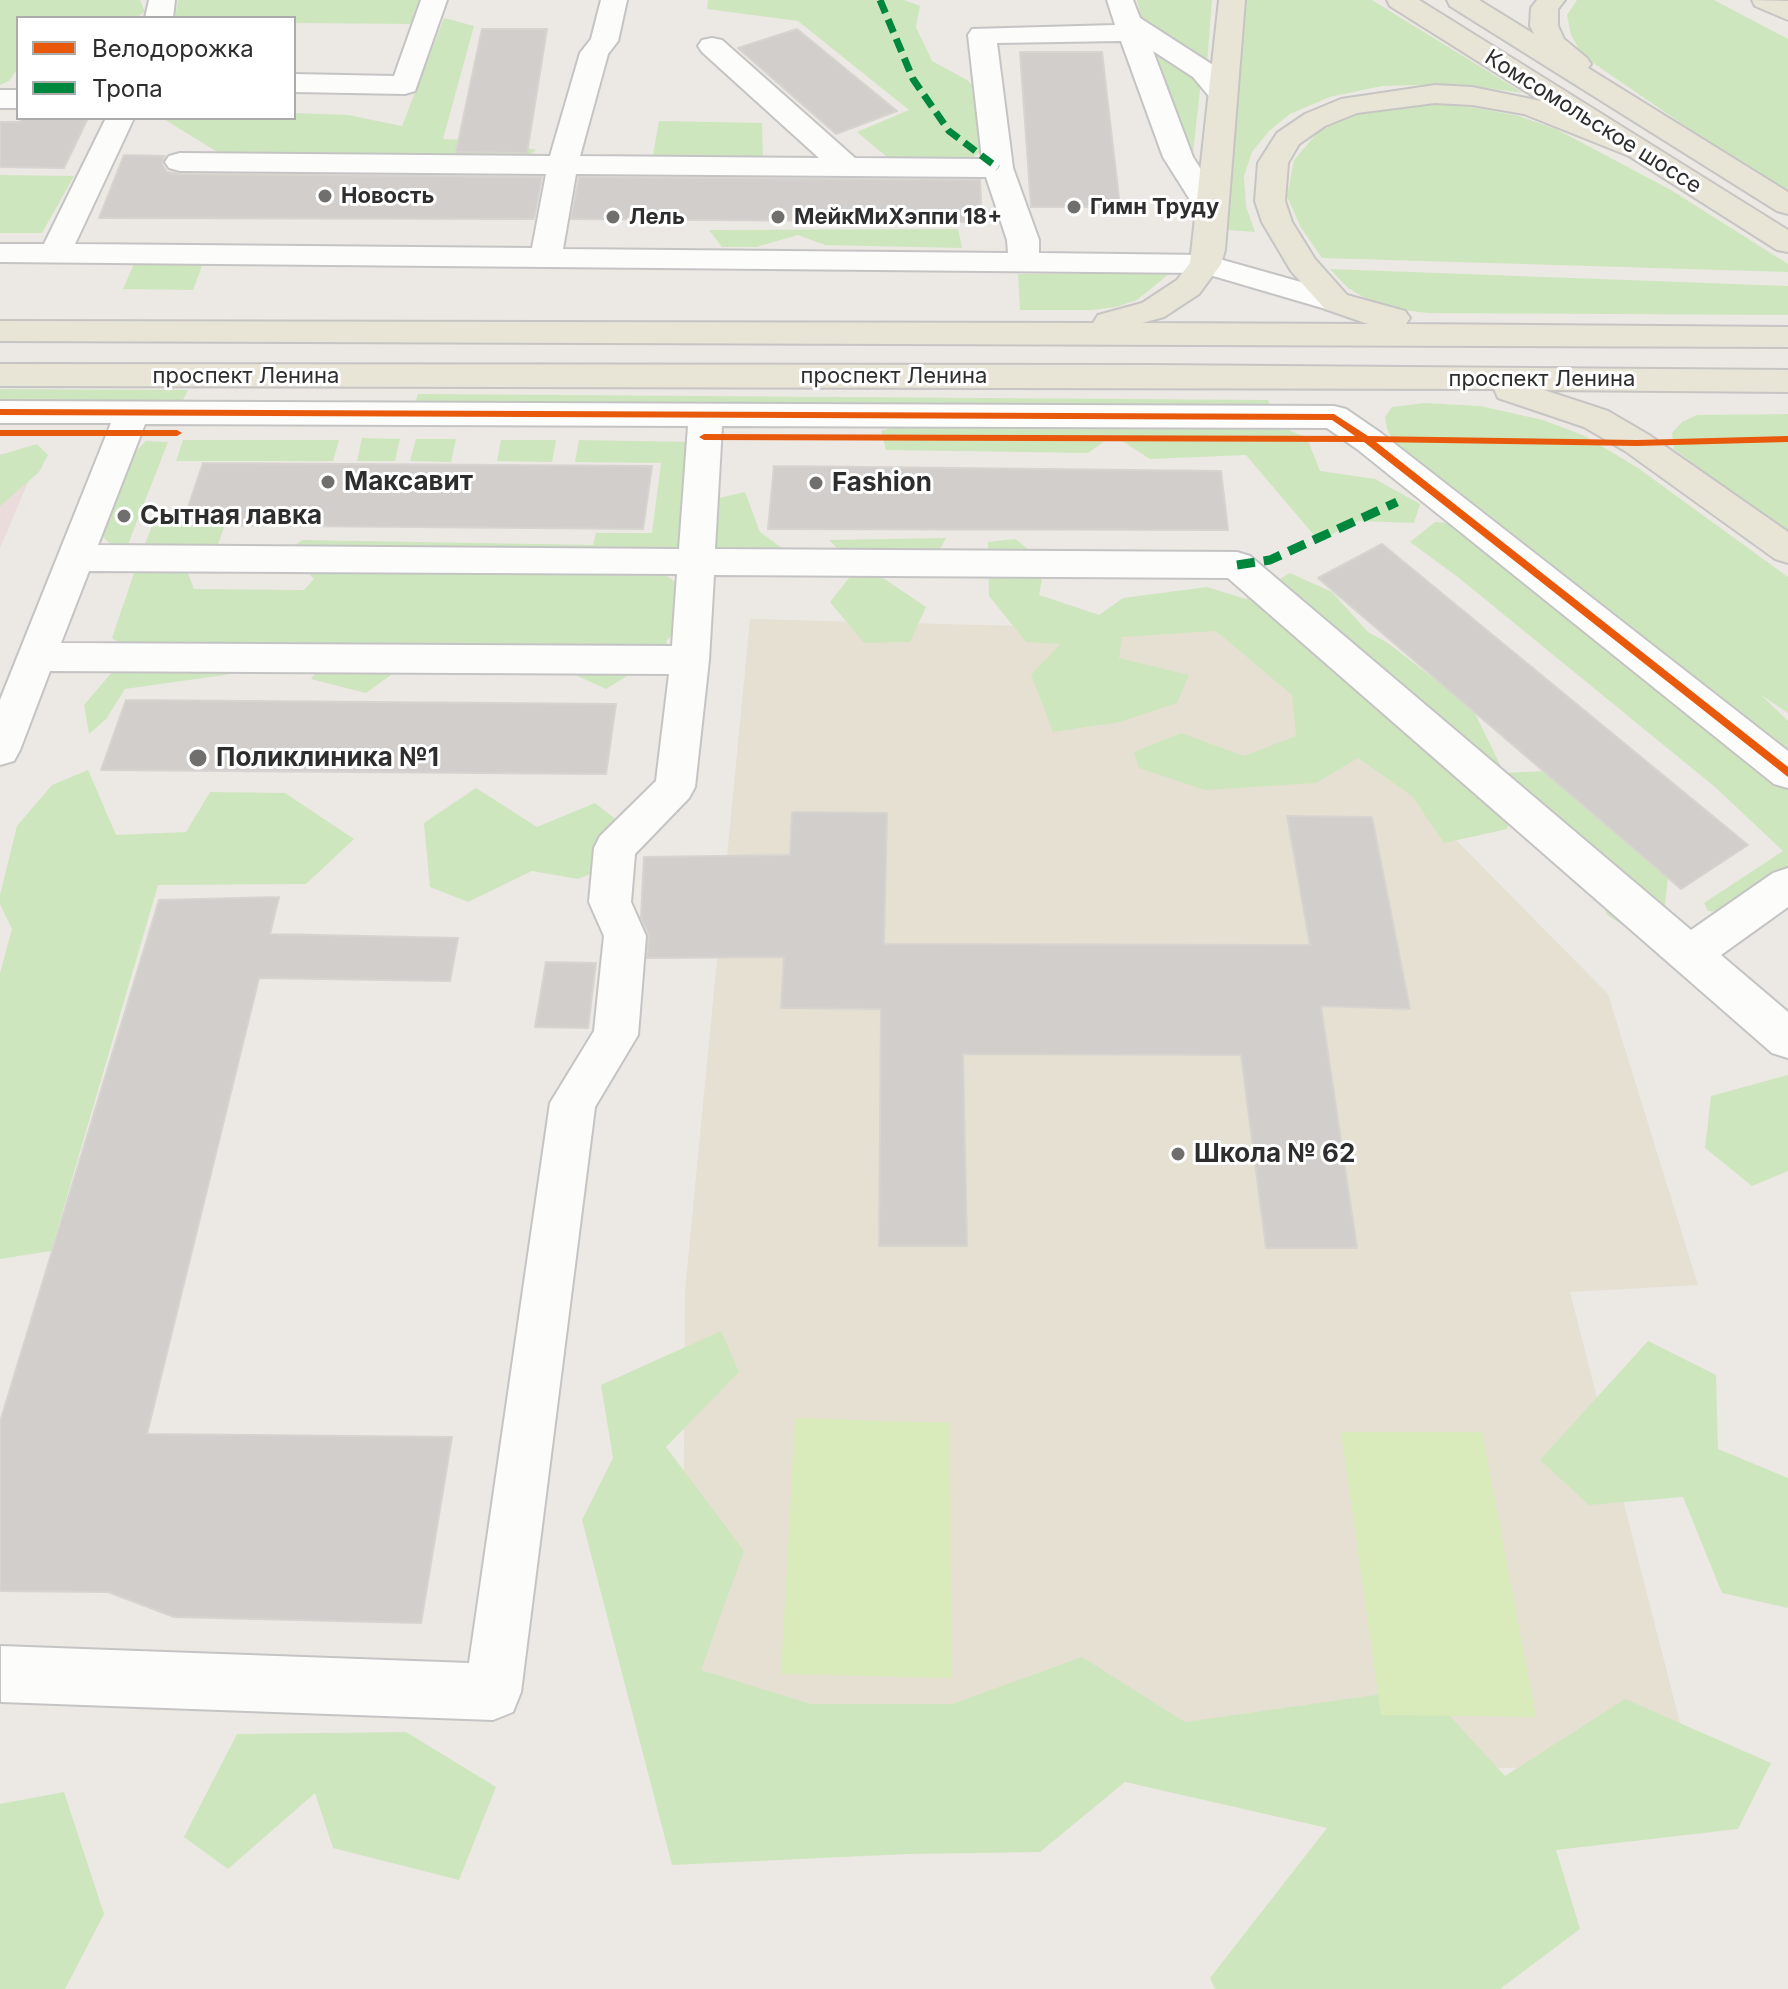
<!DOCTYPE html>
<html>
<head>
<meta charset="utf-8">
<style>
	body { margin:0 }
	#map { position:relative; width:1788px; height:1989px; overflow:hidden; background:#ece8e4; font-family:Inter,sans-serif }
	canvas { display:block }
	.legend { position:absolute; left:16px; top:16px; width:280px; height:104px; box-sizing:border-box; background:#fff; border:2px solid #ababab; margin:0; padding:10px 14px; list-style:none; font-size:24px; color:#2e2e2e }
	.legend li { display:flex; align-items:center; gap:16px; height:40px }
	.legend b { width:40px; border:2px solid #ababab }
</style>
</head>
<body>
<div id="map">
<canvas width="1788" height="1989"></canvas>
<ul class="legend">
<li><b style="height:10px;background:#e8590c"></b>Велодорожка</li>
<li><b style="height:10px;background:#00873e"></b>Тропа</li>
</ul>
</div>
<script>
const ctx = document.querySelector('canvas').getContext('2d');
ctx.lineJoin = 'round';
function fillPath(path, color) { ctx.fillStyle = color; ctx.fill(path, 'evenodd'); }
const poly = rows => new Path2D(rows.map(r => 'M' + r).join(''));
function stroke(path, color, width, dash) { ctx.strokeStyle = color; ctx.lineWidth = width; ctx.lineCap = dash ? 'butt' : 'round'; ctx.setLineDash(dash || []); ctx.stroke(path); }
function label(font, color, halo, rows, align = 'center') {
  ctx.font = font + ' Inter,sans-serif'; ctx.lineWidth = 6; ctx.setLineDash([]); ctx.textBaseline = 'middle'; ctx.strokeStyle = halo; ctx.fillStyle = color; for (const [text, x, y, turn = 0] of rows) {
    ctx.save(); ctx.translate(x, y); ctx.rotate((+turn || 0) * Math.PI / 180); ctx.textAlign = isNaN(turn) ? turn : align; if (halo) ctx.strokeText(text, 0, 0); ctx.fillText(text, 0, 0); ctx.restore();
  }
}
fillPath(poly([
	[750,619,1060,627,1239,620,1608,994,1698,1285,1570,1292,1692,1770,682,1759,685,1290]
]), '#e6e0d3');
fillPath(poly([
	[0,454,40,454,0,548]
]), '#e9dcdb');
fillPath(poly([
	[0,0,140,0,145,12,135,18,18,18,18,68,9,81,0,85],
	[178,0,419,0,412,24,294,23,294,18,175,18],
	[708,0,904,0,920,6,916,27,932,61,967,80,983,95,988,148,971,158,887,157,857,132,909,110,798,21,707,9],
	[1137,0,1212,0,1207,64,1141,17],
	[1245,0,1372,0,1523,93,1457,84,1382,86,1330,97,1290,114,1269,131,1252,152,1244,176,1246,206,1255,232,1227,230],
	[1577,0,1714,0,1788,39,1788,192,1723,152,1583,56,1571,35,1567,15],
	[444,18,474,26,443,139,505,142,536,150,524,160,219,153,162,118,294,118,294,113,348,115,402,126],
	[1156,52,1201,81,1192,162],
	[1400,104,1440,104,1477,108,1519,116,1556,129,1671,190,1788,264,1788,272,1322,258,1300,226,1287,196,1294,160,1318,132,1352,115],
	[659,121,762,123,763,157,653,155],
	[0,175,74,176,42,233,0,233],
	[958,229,962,248,825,245,798,235,756,247,722,247,709,230],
	[135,262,203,263,193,290,123,289],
	[1330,269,1788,286,1788,315,1428,313,1394,309,1370,301,1348,288],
	[1018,274,1169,274,1137,300,1116,307,1092,310,1020,310],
	[0,389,188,390,182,402,0,401],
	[418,394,1268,400,1270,405,1262,409,1244,410,1307,438,1320,471,1375,479,1420,504,1414,523,1358,521,1319,541,1246,455,1150,459,1113,435,1088,453,886,450,881,431,959,409,414,407],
	[1425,403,1480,406,1543,420,1585,436,1638,468,1788,577,1788,713,1761,695,1788,721,1788,880,1729,913,1708,911,1704,903,1783,851,1715,787,1459,578,1410,542,1435,522,1478,525,1395,445,1387,429,1385,417,1392,407],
	[1788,414,1788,533,1674,449,1672,433,1682,422,1697,415],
	[362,438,400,439,395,461,357,461],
	[416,439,456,439,451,462,410,461],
	[183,440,339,440,333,461,176,461],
	[501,440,556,440,552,462,497,461],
	[579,440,688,442,681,514,697,503,745,492,760,532,793,556,657,572,669,577,676,583,678,590,674,633,666,641,669,650,606,689,518,649,421,653,366,693,311,679,336,648,277,646,231,674,125,689,106,719,89,734,84,705,130,651,112,638,135,570,185,565,194,589,304,590,314,579,287,551,302,540,593,545,596,533,652,533,661,463,575,462],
	[146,441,168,442,127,547,110,544,103,537,103,531,131,456],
	[37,444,48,455,39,472,0,506,0,455],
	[152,526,224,527,216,550,143,549],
	[946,538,936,557,883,578,926,607,910,642,864,643,830,602,857,568,829,540],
	[1015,539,1045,562,1039,595,1099,615,1123,598,1207,587,1246,599,1290,573,1332,592,1368,632,1388,643,1473,709,1504,773,1545,771,1668,876,1661,949,1607,915,1594,870,1515,804,1507,829,1444,843,1412,796,1358,758,1316,783,1205,790,1139,768,1134,752,1181,733,1244,756,1296,736,1292,695,1216,631,1122,637,1119,658,1189,675,1177,703,1120,722,1053,732,1031,675,1060,644,1026,642,989,596,988,542],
	[88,770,116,835,186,832,210,792,285,793,354,839,306,884,158,885,51,1251,0,1259,0,973,12,929,0,904,0,895,17,826,52,785],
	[476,788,537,827,595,803,628,829,627,859,578,879,532,871,468,902,430,887,424,823],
	[1788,1075,1788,1171,1752,1186,1705,1148,1711,1096],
	[721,1331,739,1372,666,1447,744,1551,701,1670,811,1704,952,1704,1082,1657,1185,1722,1424,1688,1505,1776,1625,1699,1771,1763,1738,1829,1556,1850,1580,1929,1500,1989,1215,1989,1210,1978,1327,1828,1125,1782,1040,1852,907,1854,672,1865,582,1520,613,1458,601,1385],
	[1648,1341,1716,1375,1718,1449,1788,1478,1788,1608,1722,1593,1683,1497,1589,1505,1540,1460],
	[406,1732,496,1787,459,1880,333,1848,315,1793,228,1869,184,1837,237,1734],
	[64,1792,104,1914,65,1989,0,1989,0,1804]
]), '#cee6be');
fillPath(poly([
	[795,1418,950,1423,951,1678,781,1674],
	[1341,1432,1482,1432,1536,1717,1381,1715]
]), '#d9eabb');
const building = poly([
	[482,29,547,29,527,153,456,152,482,29],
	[797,29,897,111,836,134,738,48,797,29],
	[1020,52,1102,52,1120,207,1031,207,1020,52],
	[22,118,88,118,64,168,0,167,0,122,20,122,22,118],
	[124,155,165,156,162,164,167,172,180,174,542,177,534,219,99,218,124,155],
	[579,177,980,180,982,222,571,219,579,177],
	[203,463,344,464,652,466,643,529,182,525,203,463],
	[774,466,1221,471,1228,530,768,529,774,466],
	[1382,544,1748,845,1681,889,1318,578,1382,544],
	[126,700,616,704,606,774,101,770,126,700],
	[792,812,887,813,884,944,1310,945,1287,816,1372,817,1410,1009,1321,1006,1357,1248,1266,1248,1241,1055,963,1054,967,1246,879,1246,881,1009,781,1008,784,957,647,958,649,936,641,917,644,857,790,855,792,812],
	[279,897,270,934,458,938,450,981,259,978,147,1434,452,1437,421,1623,174,1617,108,1592,0,1591,0,1422,159,900,279,897],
	[546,962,596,963,588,1028,535,1027,546,962]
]);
fillPath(building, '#d1cecb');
stroke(building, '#d7d4d0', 2);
const minor = poly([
	[149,0,175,0,173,18,145,18,149,0],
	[421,0,447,0,415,91,405,94,294,92,294,74,394,76,421,0],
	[601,0,627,0,618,41,608,54,580,156,819,158,702,52,698,46,702,40,712,38,722,40,855,158,982,159,968,35,972,29,1115,25,1107,0,1133,0,1140,18,1213,65,1237,95,1233,101,1223,104,1213,101,1193,77,1153,51,1193,157,1227,211,1223,217,1212,220,1201,217,1197,211,1163,157,1121,41,997,43,1013,168,1039,240,1039,253,1205,255,1347,295,1352,302,1347,309,1336,312,1203,273,0,262,0,244,44,244,106,118,134,118,75,244,532,248,546,174,180,171,169,168,165,162,169,156,180,153,550,156,580,53,591,39,601,0],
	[576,174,986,177,1007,240,1008,253,563,249,576,174],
	[0,90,18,90,18,108,0,108,0,90],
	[0,401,1334,406,1346,409,1381,433,1788,751,1788,788,1774,784,1357,449,1327,428,722,426,715,549,1237,552,1250,556,1691,930,1773,873,1788,868,1788,907,1721,955,1788,1012,1788,1058,1772,1053,1228,578,714,575,709,660,695,787,689,798,635,854,631,902,646,936,638,1035,595,1107,521,1692,513,1712,493,1720,1,1702,1,1646,469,1663,550,1103,594,1031,604,936,589,902,594,848,600,836,656,781,669,674,50,671,20,750,14,761,0,765,0,700,111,423,0,423,0,401],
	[145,424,688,426,679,549,98,545,145,424],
	[89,571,677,574,672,646,61,643,89,571]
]);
const major = poly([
	[1219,0,1245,0,1225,250,1221,264,1199,294,1164,317,1142,323,1368,324,1325,309,1291,271,1262,222,1255,201,1258,163,1277,133,1305,114,1341,99,1435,85,1472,87,1541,101,1390,6,1387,0,1419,0,1788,230,1788,252,1777,250,1629,156,1524,114,1472,105,1435,103,1357,113,1325,126,1299,144,1288,163,1285,201,1292,222,1315,259,1347,295,1405,311,1410,318,1406,324,1788,327,1788,347,0,341,0,321,1093,323,1098,315,1142,303,1177,280,1190,263,1219,0],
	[1447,0,1479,0,1534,34,1530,26,1531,8,1537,0,1565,0,1558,9,1558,26,1564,39,1587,58,1591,64,1588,68,1788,192,1788,214,1777,211,1450,6,1447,0],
	[1752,0,1788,1,1788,20,1755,6,1752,0],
	[0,364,1153,365,1788,370,1788,392,1544,390,1608,411,1649,435,1788,532,1788,563,1775,559,1625,451,1584,427,1498,398,1494,389,0,386,0,364]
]);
stroke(minor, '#c5c4c5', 4);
stroke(major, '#c6c5c4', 4);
fillPath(minor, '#fcfcfb');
fillPath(major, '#e8e4d6');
stroke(poly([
	[880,0,913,79,949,131,998,168]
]), '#00873e', 7, [14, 7]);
stroke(poly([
	[1237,565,1270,560,1397,502]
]), '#00873e', 9, [18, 9]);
fillPath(poly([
	[0,409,1334,414,1368,436,1637,440,1788,436,1788,442,1637,446,1376,442,1788,767,1788,777,1364,442,704,440,699,437,704,434,1355,436,1332,420,0,415,0,409],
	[0,430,177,430,182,433,177,436,0,436,0,430]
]), '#e8590c');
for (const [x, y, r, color] of [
	[325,196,8,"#706f6e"],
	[1074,207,8,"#706f6e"],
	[613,217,8,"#706f6e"],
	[778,217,8,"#706f6e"],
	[328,482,8,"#706f6e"],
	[816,483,8,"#706f6e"],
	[124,516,8,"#706f6e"],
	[198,758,10,"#706f6e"],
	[1178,1154,8,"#706f6e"]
]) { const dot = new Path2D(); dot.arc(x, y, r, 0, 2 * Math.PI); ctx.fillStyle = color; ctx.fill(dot); stroke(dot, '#fff', 3); }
label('22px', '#2e2e2e', '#fff', [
	["Комсомольское шоссе",1593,122,32],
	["проспект Ленина",246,376],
	["проспект Ленина",894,376],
	["проспект Ленина",1542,379]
]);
label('bold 22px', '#2e2e2e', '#fff', [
	["Новость",341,196],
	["Гимн Труду",1090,207],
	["Лель",629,217],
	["МейкМиХэппи 18+",794,217]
], 'left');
label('bold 26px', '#2e2e2e', '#fff', [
	["Максавит",344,482],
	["Fashion",832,483],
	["Сытная лавка",140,516],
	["Поликлиника №1",216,758],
	["Школа № 62",1194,1154]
], 'left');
</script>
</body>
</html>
